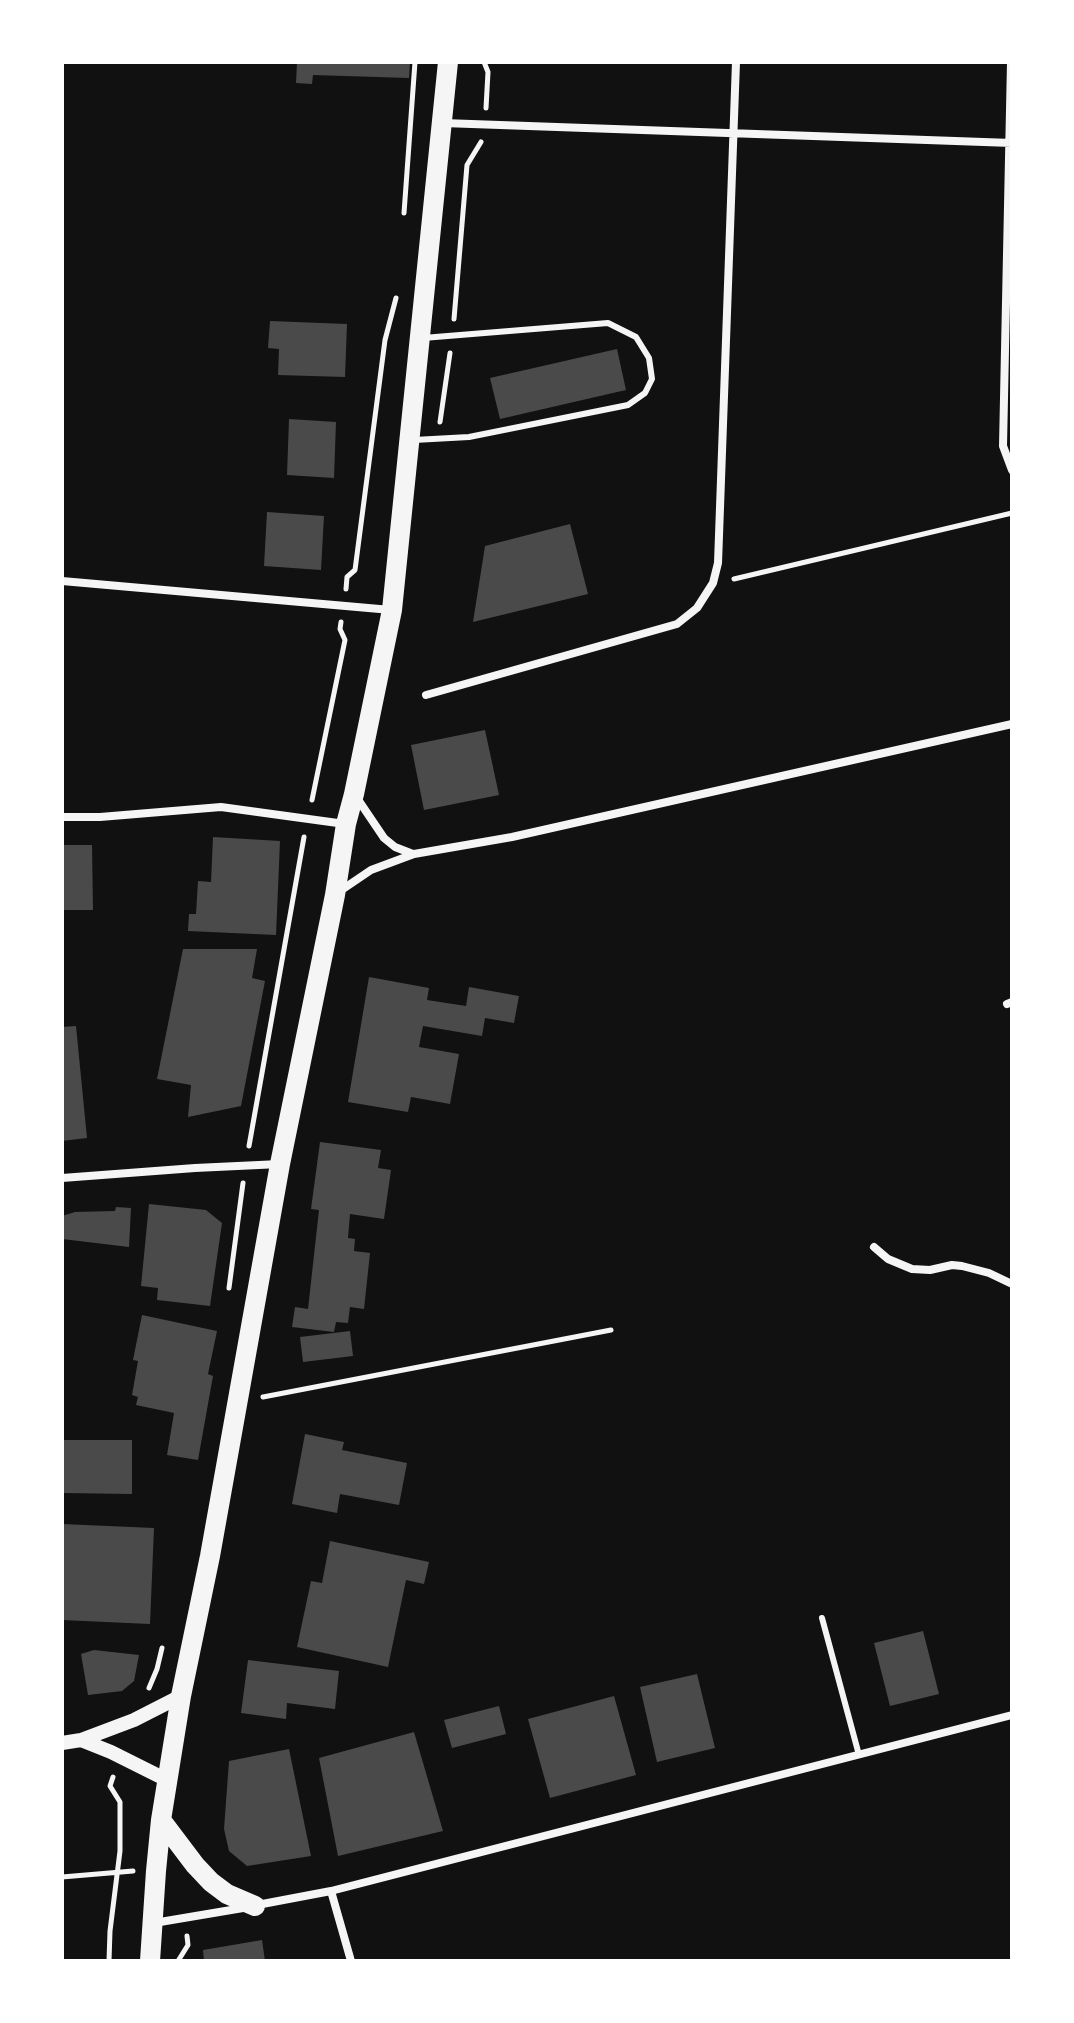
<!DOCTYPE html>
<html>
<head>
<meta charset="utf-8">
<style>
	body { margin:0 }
	#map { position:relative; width:1074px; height:2023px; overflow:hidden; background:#111; font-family:"Open Sans",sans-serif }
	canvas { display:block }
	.frame { position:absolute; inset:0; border:64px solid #fff; pointer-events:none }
</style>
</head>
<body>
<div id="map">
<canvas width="1074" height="2023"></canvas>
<div class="frame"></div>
</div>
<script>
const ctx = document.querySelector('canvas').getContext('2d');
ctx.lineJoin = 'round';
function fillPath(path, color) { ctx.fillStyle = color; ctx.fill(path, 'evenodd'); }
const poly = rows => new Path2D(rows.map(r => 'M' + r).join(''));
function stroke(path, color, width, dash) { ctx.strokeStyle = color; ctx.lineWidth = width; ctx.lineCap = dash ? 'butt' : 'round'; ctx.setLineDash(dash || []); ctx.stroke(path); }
fillPath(poly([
	[297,62,410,62,409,78,313,75,312,84,296,83],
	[270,321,347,324,345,377,278,375,279,349,268,348],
	[617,349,626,390,500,419,490,378],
	[289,419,336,422,334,478,287,475],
	[267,512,324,516,321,570,264,566],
	[570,524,588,594,473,622,485,546],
	[485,730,499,795,424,810,411,745],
	[213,837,280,841,276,935,188,931,189,914,196,914,198,881,211,882],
	[62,845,92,845,93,910,62,910],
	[183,949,257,949,252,978,265,981,241,1106,188,1117,191,1085,157,1079],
	[369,977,429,988,427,1000,466,1006,469,987,519,996,514,1023,485,1018,482,1036,423,1026,419,1047,459,1054,450,1104,411,1097,408,1112,348,1102],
	[76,1026,87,1138,62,1141,62,1027],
	[320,1142,381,1150,378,1168,391,1170,384,1219,350,1214,348,1238,355,1239,354,1251,370,1253,364,1309,350,1307,348,1323,336,1322,334,1332,292,1327,295,1307,308,1309,319,1210,311,1209],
	[149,1204,206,1210,222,1223,210,1306,157,1300,158,1288,141,1286],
	[116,1207,131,1208,129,1247,62,1239,62,1216,75,1212,115,1211],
	[142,1315,217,1331,208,1374,213,1376,198,1460,167,1455,174,1413,136,1405,138,1397,132,1395,138,1361,133,1360],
	[350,1331,353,1356,303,1362,300,1337],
	[305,1434,344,1442,342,1450,407,1463,399,1505,340,1494,337,1513,292,1504],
	[62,1440,132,1440,132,1494,62,1493],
	[62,1524,154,1528,150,1624,62,1620],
	[330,1541,429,1562,424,1584,406,1580,388,1667,297,1647,311,1581,322,1583],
	[923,1631,939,1694,890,1706,874,1643],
	[94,1650,139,1655,134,1681,122,1691,88,1695,81,1654],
	[248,1660,339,1671,335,1709,287,1703,286,1719,241,1713],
	[697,1674,715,1748,657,1762,640,1687],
	[614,1696,636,1775,550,1798,528,1719],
	[499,1706,506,1734,452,1748,444,1720],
	[414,1732,443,1831,338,1856,319,1758],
	[289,1749,311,1856,247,1866,229,1851,224,1829,229,1761],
	[262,1940,265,1961,204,1961,203,1950]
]), '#4a4a4a');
stroke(poly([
	[484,62,488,72,486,108],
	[404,213,415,62],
	[454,319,467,165,481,142],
	[440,422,450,353],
	[734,579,1012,513],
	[346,589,347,577,355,570,385,340,396,298],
	[312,800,345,640,340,629,341,622],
	[249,1146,304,837],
	[229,1288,243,1183],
	[263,1397,611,1330],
	[149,1688,157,1669,162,1648],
	[62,1877,133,1871],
	[109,1961,110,1931,120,1851,120,1802,110,1786,113,1777],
	[178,1961,188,1945,187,1936]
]), '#f5f5f5', 5);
stroke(poly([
	[414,440,469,437,628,405,645,393,652,379,649,358,636,337,608,323,423,338],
	[822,1618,859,1755]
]), '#f5f5f5', 6);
stroke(poly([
	[1011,62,1003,446,1012,470],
	[443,123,1012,143],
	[62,581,391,610],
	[426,695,677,624,697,608,713,583,718,563,736,62],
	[357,798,384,838,395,847,413,854],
	[62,817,100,817,221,807,345,824],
	[340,891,371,870,414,854,512,837,1012,724],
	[1007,1004,1012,1002],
	[62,1178,195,1168,280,1164],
	[874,1247,888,1259,912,1269,930,1270,952,1265,962,1266,989,1273,1012,1284],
	[331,1891,351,1961],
	[257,1905,331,1891,1012,1715],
	[154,1923,243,1908]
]), '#f5f5f5', 8);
stroke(poly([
	[81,1740,111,1752,167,1780],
	[62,1743,81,1740,134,1720,181,1696]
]), '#f5f5f5', 14);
stroke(poly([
	[161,1820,195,1865,211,1882,227,1894,255,1906],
	[150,1961,156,1871,161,1820,181,1696,210,1556,280,1164,335,895,346,824,354,794,392,610,448,62]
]), '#f5f5f5', 20);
</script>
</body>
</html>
